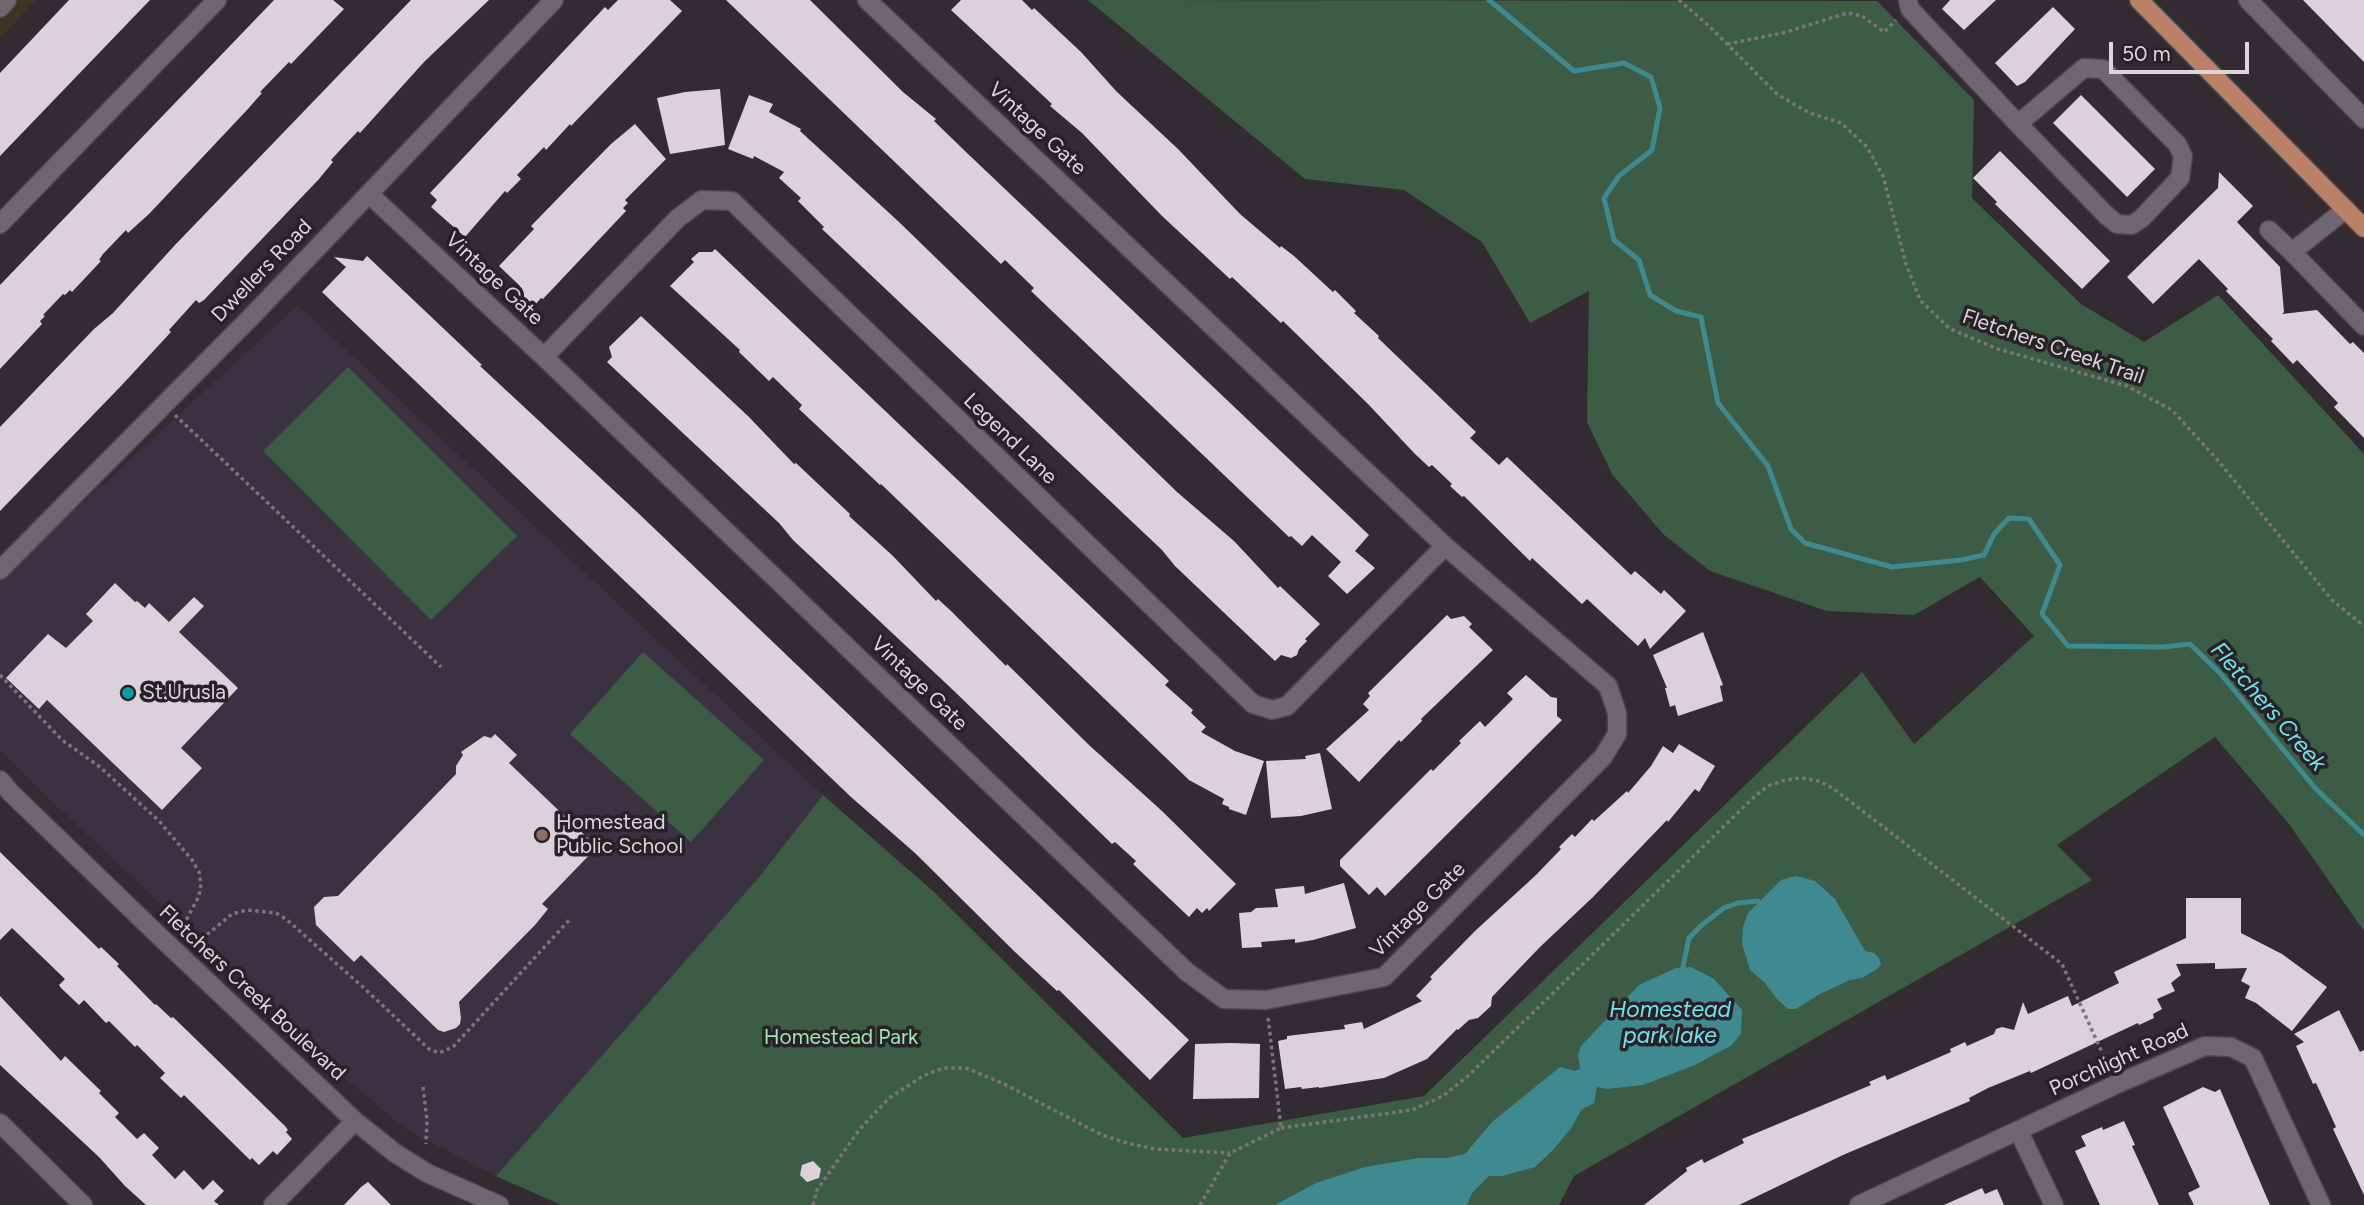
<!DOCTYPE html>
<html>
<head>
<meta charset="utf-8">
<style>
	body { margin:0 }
	#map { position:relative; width:2364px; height:1205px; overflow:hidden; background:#322b32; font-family:Figtree,sans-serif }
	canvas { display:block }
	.scale { position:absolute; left:2109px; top:42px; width:140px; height:32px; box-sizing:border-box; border:4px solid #dbd6db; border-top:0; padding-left:9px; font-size:21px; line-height:24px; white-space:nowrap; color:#dbd6db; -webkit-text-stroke:5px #282228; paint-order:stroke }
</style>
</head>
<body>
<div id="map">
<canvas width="2364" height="1205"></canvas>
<div class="scale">50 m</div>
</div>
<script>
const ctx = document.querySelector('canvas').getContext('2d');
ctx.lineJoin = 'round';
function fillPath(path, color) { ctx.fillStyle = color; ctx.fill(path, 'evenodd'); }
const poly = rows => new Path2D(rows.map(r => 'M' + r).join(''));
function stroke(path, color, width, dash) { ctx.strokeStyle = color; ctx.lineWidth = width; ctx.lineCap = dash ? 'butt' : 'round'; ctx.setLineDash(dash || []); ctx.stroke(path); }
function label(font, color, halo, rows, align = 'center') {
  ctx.font = font + ' Figtree,sans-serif'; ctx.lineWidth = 7; ctx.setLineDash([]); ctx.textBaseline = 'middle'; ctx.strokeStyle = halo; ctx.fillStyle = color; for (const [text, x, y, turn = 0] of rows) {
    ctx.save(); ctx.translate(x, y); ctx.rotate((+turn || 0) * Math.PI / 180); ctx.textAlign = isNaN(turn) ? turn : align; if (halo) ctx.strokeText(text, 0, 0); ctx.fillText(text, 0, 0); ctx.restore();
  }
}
fillPath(poly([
	[0,0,36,0,0,38]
]), '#3d3424');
fillPath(poly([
	[298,305,823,795,760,876,496,1176,407,1130,343,1077,40,790,0,749,0,579]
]), '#3a3142');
fillPath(poly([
	[1088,0,1877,1,1974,100,1972,198,2081,304,2144,342,2218,295,2364,454,2364,931,2289,824,2215,737,2057,845,2092,880,1574,1176,1559,1205,561,1205,496,1176,760,876,823,795,933,891,1183,1138,1424,1096,1862,672,1914,744,2034,636,1980,577,1914,615,1827,611,1710,571,1663,534,1612,474,1587,422,1589,291,1530,323,1482,242,1404,190,1305,179],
	[348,367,517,536,431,620,263,451],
	[643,652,764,760,691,842,570,734]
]), '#3d5c45');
fillPath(poly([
	[1796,876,1815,881,1835,899,1865,951,1874,953,1879,958,1881,964,1877,969,1862,978,1850,980,1820,994,1796,1009,1788,1009,1777,999,1764,982,1750,970,1742,944,1743,927,1748,913,1781,880],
	[1691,967,1714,979,1742,1010,1741,1033,1732,1045,1695,1065,1643,1085,1607,1089,1597,1087,1594,1103,1581,1110,1572,1127,1553,1150,1535,1167,1502,1176,1489,1176,1472,1193,1467,1205,1275,1205,1316,1183,1365,1167,1419,1158,1447,1158,1465,1154,1492,1122,1560,1067,1575,1071,1580,1069,1578,1055,1581,1046,1639,985,1676,968]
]), '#3f8a90');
stroke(poly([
	[1489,0,1574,71,1624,63,1651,77,1660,108,1652,150,1619,176,1604,198,1614,240,1639,260,1650,295,1676,311,1701,317,1718,403,1768,466,1791,529,1805,543,1892,567,1961,560,1984,555,1994,534,2009,518,2029,519,2060,565,2042,614,2068,646,2163,647,2190,644,2220,673,2315,788,2364,835],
	[1683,967,1689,938,1703,924,1724,908,1738,903,1758,901]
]), '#3f8a90', 5);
fillPath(poly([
	[69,0,150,0,0,156,0,73],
	[274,0,333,0,344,9,291,64,289,62,260,92,262,93,247,110,149,214,128,233,126,230,103,254,99,260,101,261,72,292,70,290,65,295,63,294,43,315,45,316,40,321,42,324,0,369,0,285],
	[411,0,489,0,424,62,360,133,358,131,341,149,331,160,333,162,319,179,204,300,199,303,196,300,169,330,171,332,121,386,0,511,0,427,94,329,113,313,175,245],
	[618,0,670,0,682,11,571,126,570,124,546,150,544,147,517,175,521,179,507,193,505,191,465,237,431,207,437,200,430,193,605,7,608,10],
	[726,0,810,0,903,92,936,119,934,121,966,152,1369,535,1355,551,1375,568,1347,594,1328,576,1341,562,1312,535,1302,546,1291,536,1289,537,1031,291,1034,288,1005,260,1001,264],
	[961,0,1022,0,1032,10,1034,8,1081,52,1117,92,1178,149,1240,214,1280,248,1281,246,1294,256,1333,292,1335,290,1356,311,1354,313,1379,336,1378,338,1476,432,1470,438,1499,465,1507,457,1631,575,1635,571,1661,594,1664,590,1686,611,1650,649,1645,638,1638,646,1587,599,1582,604,1532,558,1530,561,1464,496,1462,497,1450,486,1452,484,1432,465,1429,467,1415,454,1368,404,1283,321,1281,323,1232,277,1230,279,1162,216,1082,133,1050,106,1052,104,951,10],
	[1950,0,1996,0,1964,30,1942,9],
	[2303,0,2364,0,2364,62,2347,45],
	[2053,7,2075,29,2025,82,2017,86,1995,63],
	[720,89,725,145,670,154,657,98,685,92],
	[749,95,773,104,769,112,801,129,800,131,899,222,1177,492,1234,541,1278,588,1280,586,1320,624,1305,639,1307,641,1299,649,1297,655,1291,658,1281,655,1275,661,1258,645,1175,566,1162,550,822,229,824,227,798,201,801,198,779,178,784,172,754,156,753,159,728,149],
	[2081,95,2155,169,2127,197,2053,123],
	[635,124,666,159,625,200,628,203,623,208,626,211,543,299,541,298,534,306,517,290,520,286,499,266,534,229,531,226,564,192,611,144],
	[2000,151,2110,261,2082,289,1995,204,1997,202,1973,178],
	[2219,172,2253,206,2237,222,2280,267,2284,312,2282,314,2317,310,2350,344,2353,342,2364,353,2364,438,2334,407,2338,403,2297,360,2293,364,2271,341,2273,339,2226,291,2228,289,2199,259,2153,304,2127,277,2218,188],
	[715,249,1169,681,1165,685,1193,710,1191,713,1206,727,1201,732,1235,751,1264,761,1246,815,1229,809,1229,807,1222,804,1224,799,1189,780,881,484,880,485,799,409,802,405,773,377,769,381,739,352,740,350,670,286,694,262,691,259,699,252,712,252],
	[367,256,482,365,480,366,636,511,1189,1040,1150,1080,1059,990,1057,991,1015,952,915,853,851,797,322,292,346,267,334,257,363,261],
	[641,316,748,416,794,464,796,463,850,514,849,516,893,556,936,601,938,599,951,611,1006,666,1007,664,1089,745,1162,811,1236,884,1209,911,1207,908,1202,913,1197,908,1189,917,1133,864,1136,861,1115,842,1112,844,953,690,793,540,779,523,607,362,612,357,609,347],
	[115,583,135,602,137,601,145,608,149,603,169,622,194,597,204,606,179,632,238,688,181,748,202,768,162,810,47,700,39,709,6,678,48,634,66,648,93,621,86,614],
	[1447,615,1451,619,1464,616,1472,624,1469,627,1493,650,1421,719,1422,721,1401,742,1399,740,1359,782,1326,749,1369,710,1363,704,1370,696,1368,693],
	[1703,632,1723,685,1720,686,1723,701,1678,716,1675,705,1670,707,1665,688,1667,688,1653,655],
	[1526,675,1551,697,1557,698,1557,716,1562,720,1385,896,1377,887,1369,895,1340,866,1340,860,1431,769,1433,771,1461,743,1459,741,1480,721,1485,727,1513,699,1507,693],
	[495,734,517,755,509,763,597,847,542,904,548,909,535,925,459,1002,461,1018,460,1024,456,1028,444,1032,438,1030,361,955,354,962,316,925,314,907,324,897,338,896,456,774,456,766,463,755,461,752,484,736,491,738],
	[1679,744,1715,766,1699,792,1695,789,1668,822,1667,820,1593,897,1540,947,1492,997,1491,1006,1478,1018,1469,1020,1458,1030,1457,1029,1427,1059,1384,1078,1319,1088,1319,1087,1302,1089,1301,1087,1285,1089,1278,1041,1287,1039,1287,1036,1345,1029,1344,1025,1362,1022,1364,1029,1422,1001,1416,996,1432,979,1430,977,1475,931,1536,875,1561,849,1559,847,1572,834,1575,837,1592,819,1594,821,1627,791,1628,793,1651,766,1663,746,1673,753],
	[1320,753,1332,809,1301,816,1271,818,1266,761,1306,759,1305,756],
	[0,852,99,949,101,947,119,964,117,966,155,1005,156,1004,171,1018,173,1017,285,1126,288,1130,286,1132,292,1139,277,1155,273,1151,259,1165,252,1158,250,1160,184,1095,181,1098,160,1078,165,1073,137,1045,135,1047,109,1021,106,1023,84,1000,79,1005,61,988,59,985,65,979,12,928,0,940],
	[1344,883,1356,928,1313,940,1295,943,1295,939,1261,942,1262,947,1242,948,1239,913,1251,912,1256,908,1278,907,1275,889,1304,886,1305,894],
	[2186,898,2241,898,2241,933,2282,954,2327,987,2292,1031,2256,1003,2245,998,2250,986,2241,981,2247,968,2215,969,2215,963,2176,964,2181,975,2171,983,2175,991,2157,999,2162,1009,2153,1014,2154,1018,2139,1025,2138,1023,2031,1073,2030,1071,1988,1088,1969,1098,1970,1101,1843,1155,1739,1205,1644,1205,1687,1171,1686,1168,1702,1159,1704,1163,1744,1143,1742,1139,1871,1085,1869,1082,1885,1075,1887,1080,1951,1052,1950,1049,1965,1042,1967,1046,1994,1034,1996,1029,2002,1027,2014,1030,2023,1002,2028,1014,2068,996,2072,1006,2119,983,2114,972,2186,938],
	[0,996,61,1061,65,1056,101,1091,99,1093,119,1113,115,1117,137,1139,144,1133,159,1148,152,1155,175,1179,184,1170,203,1190,213,1180,224,1191,214,1201,219,1205,146,1205,125,1186,99,1157,0,1065],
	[2339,1010,2360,1052,2364,1050,2364,1195,2333,1129,2336,1127,2316,1083,2313,1084,2296,1046,2304,1042,2294,1034],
	[1231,1043,1260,1044,1259,1098,1193,1099,1195,1044],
	[2203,1087,2215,1092,2220,1089,2270,1205,2194,1205,2188,1193,2200,1187,2163,1107],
	[2124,1121,2135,1145,2132,1146,2159,1205,2100,1205,2075,1151,2086,1146,2081,1136,2102,1127,2103,1130],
	[813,1161,821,1169,819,1178,807,1182,800,1175,802,1165],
	[368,1182,391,1205,344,1205,361,1187],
	[1982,1188,1985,1194,1997,1189,2004,1205,1944,1205]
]), '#dad1da');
const minor = poly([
	[1908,0,1910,9,1924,24,2018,124,2106,215,2117,224,2132,225,2142,218,2180,178,2183,156,2177,144,2103,69,2084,68,2018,124],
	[2248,0,2364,119],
	[0,8,7,0],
	[369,194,544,357,1187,972,1224,999,1266,1000,1384,977,1603,757,1617,734,1617,713,1608,686,1445,546,867,0],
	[0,224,217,0],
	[2269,230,2292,252,2346,209],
	[2292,252,2364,326],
	[544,357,678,218,702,200,732,201,1253,704,1272,710,1287,706,1445,546],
	[0,570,253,315,554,0],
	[0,780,10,792,155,932,355,1121,395,1153,427,1173,499,1205],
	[0,1123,83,1205],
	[2019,1132,2054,1205],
	[273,1205,355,1121],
	[1859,1205,2117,1084,2205,1046,2231,1047,2253,1058,2321,1205]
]);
const major = poly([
	[2139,0,2364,228]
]);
stroke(minor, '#4c464c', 21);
stroke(major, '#4c464c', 21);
stroke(poly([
	[1679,0,1709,26,1778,95,1810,113,1841,123,1867,147,1883,176,1906,264,1920,300,1950,329,1998,349,2127,386,2172,410,2215,457,2332,600,2364,626],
	[1727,44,1783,33,1847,13,1862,16,1884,32,1896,20],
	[175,415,441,667],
	[0,675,62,740,100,767,159,821,192,860,199,872,201,884,199,896,183,926,187,936],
	[187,936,204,937,232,914,247,910,276,913,286,919,364,988,429,1049,439,1053,453,1047,571,918],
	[423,1087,427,1120,426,1144],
	[1281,1128,1412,1110,1443,1096,1469,1075,1755,796,1768,786,1785,780,1802,778,1819,781,1834,789,2062,964,2110,1070],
	[813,1205,817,1190,859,1130,889,1098,923,1076,943,1068,966,1068,1004,1084,1102,1135,1127,1143,1155,1149,1230,1153],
	[1200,1205,1230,1153,1281,1128,1268,1017]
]), '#7b757b', 3.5, [3.5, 3.5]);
stroke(minor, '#6f676f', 18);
stroke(major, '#ba8166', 18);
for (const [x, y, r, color] of [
	[128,693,7,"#0f9aa8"],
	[542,835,7,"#8d6e63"]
]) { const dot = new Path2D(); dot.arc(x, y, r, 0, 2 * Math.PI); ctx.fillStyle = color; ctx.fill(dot); stroke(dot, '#282228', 2.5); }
label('21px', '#dbd6db', '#282228', [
	["Vintage Gate",1037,129,43],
	["Dwellers Road",262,271,-46],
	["Vintage Gate",494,279,43],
	["Fletchers Creek Trail",2053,347,19],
	["Legend Lane",1010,439,44],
	["Vintage Gate",919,684,44],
	["Vintage Gate",1418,910,-45],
	["Fletchers Creek Boulevard",252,993,43],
	["Porchlight Road",2119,1060,-24]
]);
label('21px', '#dbd6db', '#282228', [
	["St.Urusla",142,693],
	["Homestead",556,823],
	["Public School",556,847]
], 'left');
label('21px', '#9de7b1', '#282228', [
	["Homestead Park",841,1038]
]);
label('italic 23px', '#71e4eb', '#282228', [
	["Fletchers Creek",2268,707,49],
	["Homestead",1670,1010],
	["park lake",1670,1036]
]);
</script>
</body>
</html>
